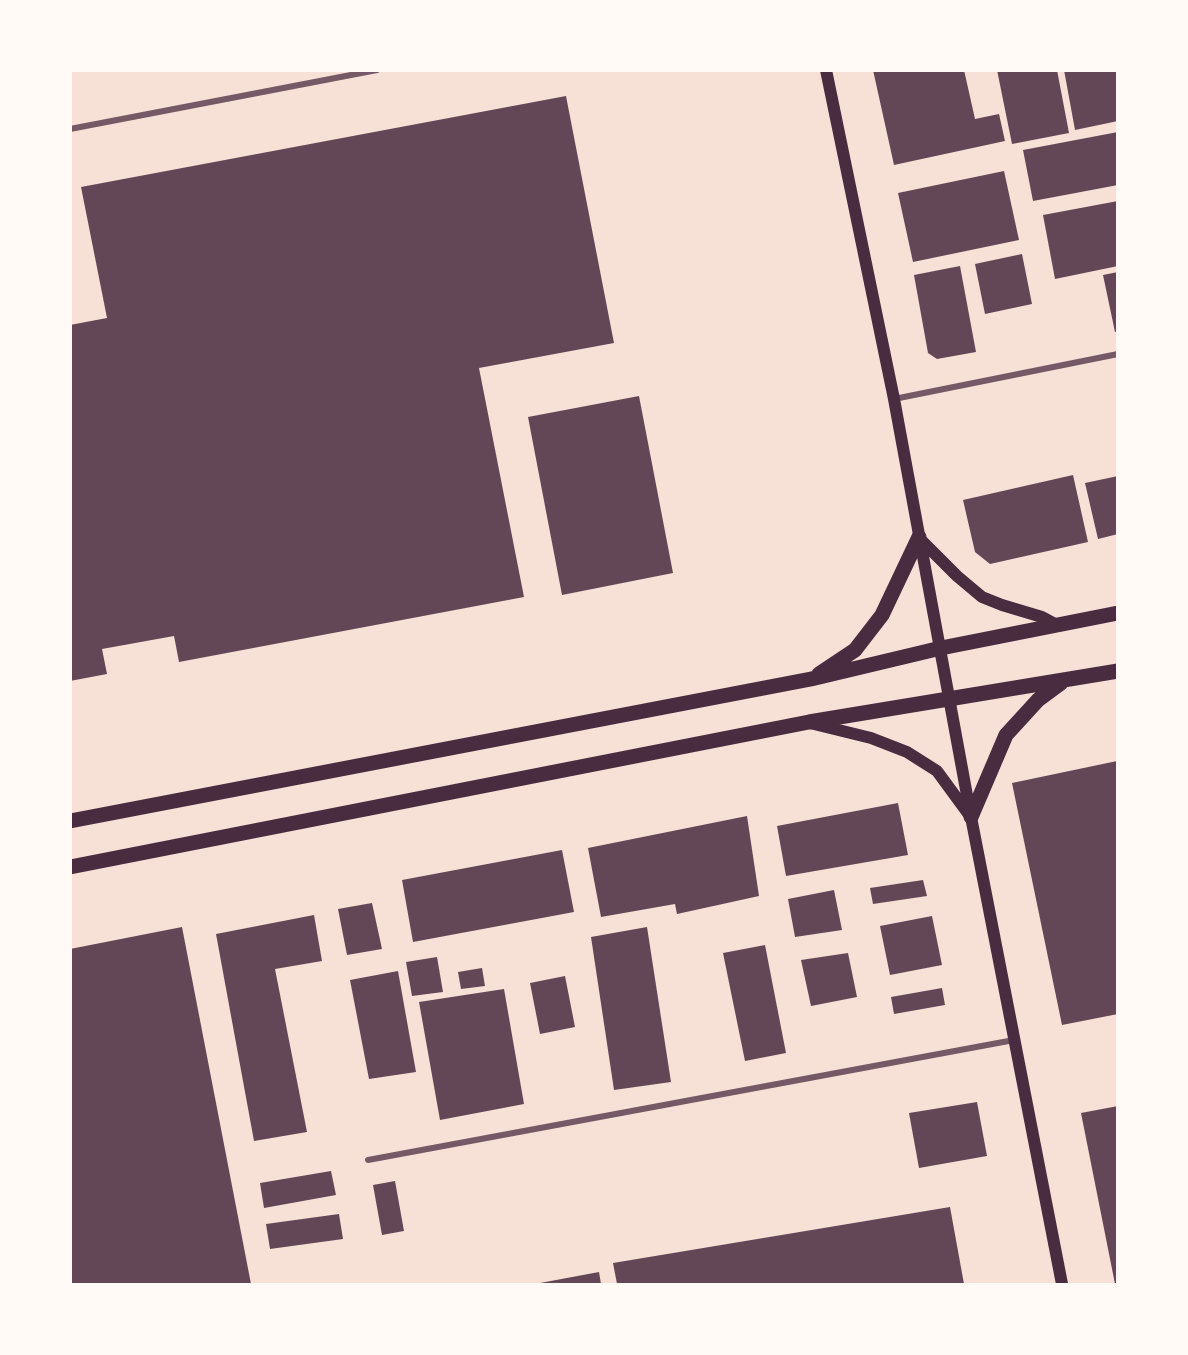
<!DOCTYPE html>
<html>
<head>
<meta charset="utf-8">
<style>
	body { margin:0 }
	#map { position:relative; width:1188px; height:1355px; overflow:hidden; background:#f7e1d7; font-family:"Zilla Slab",serif }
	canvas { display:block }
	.frame { position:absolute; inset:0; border:72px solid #fffaf5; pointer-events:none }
</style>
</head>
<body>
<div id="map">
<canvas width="1188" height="1355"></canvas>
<div class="frame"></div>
</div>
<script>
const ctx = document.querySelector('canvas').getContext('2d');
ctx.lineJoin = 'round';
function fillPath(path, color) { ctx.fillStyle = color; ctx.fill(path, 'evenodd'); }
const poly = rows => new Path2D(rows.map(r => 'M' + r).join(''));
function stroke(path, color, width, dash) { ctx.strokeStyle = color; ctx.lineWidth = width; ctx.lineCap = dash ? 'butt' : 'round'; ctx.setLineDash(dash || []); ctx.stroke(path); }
fillPath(poly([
	[873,70,964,70,975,119,999,114,1005,141,894,165],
	[997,70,1057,70,1069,133,1012,144],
	[1064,70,1118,70,1118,121,1075,130],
	[566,96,614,343,479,368,524,597,179,662,174,636,102,649,107,674,70,681,70,325,107,318,81,187],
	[1118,132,1118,185,1033,201,1023,150],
	[1004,171,1019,240,913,262,898,193],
	[1118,201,1118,266,1055,279,1043,215],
	[1022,254,1032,304,985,314,975,264],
	[960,266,976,352,937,359,928,353,914,275],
	[1118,272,1118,331,1115,332,1103,275],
	[639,396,673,573,562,595,528,417],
	[1073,475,1088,542,990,564,975,552,963,500],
	[1118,476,1118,534,1098,539,1085,483],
	[1117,761,1118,1014,1062,1025,1012,783],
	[898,803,908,855,786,876,777,826],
	[747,816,759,896,677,914,675,904,601,917,588,848],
	[562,850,574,912,413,942,402,880],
	[923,880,927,896,873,904,870,888],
	[834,890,842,930,795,937,788,899],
	[372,903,382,949,347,955,338,909],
	[314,915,322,961,275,969,307,1132,254,1141,216,934],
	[932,916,942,965,890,975,880,926],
	[182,927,251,1284,70,1284,70,949],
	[647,927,671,1082,614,1090,591,937],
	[765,945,786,1053,745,1061,723,953],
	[848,953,857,997,811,1006,801,960],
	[437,957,443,992,412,996,406,962],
	[482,968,485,986,461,989,458,972],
	[398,971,416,1072,369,1079,350,980],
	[565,976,575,1027,540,1034,530,983],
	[942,988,945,1005,894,1014,891,997],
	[504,989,524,1104,440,1120,419,1002],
	[977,1102,987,1156,919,1168,909,1113],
	[1118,1106,1118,1284,1115,1284,1081,1113],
	[331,1171,336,1195,264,1208,260,1183],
	[395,1181,404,1231,382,1235,373,1185],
	[950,1207,964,1284,617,1284,613,1263],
	[339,1214,343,1239,270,1249,266,1224],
	[599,1272,601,1284,540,1284,540,1283]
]), '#644757');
stroke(poly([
	[70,129,377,70],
	[894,399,1118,354],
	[368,1160,1014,1040]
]), '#755966', 6);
stroke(poly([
	[826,70,894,399,971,817,1062,1284],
	[919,538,957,576,982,597,1002,605,1042,617,1055,624],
	[810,723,871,738,907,752,937,771,970,816]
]), '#4a2c40', 12);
stroke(poly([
	[819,674,855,650,882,615,919,537],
	[971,817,1006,735,1038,700,1061,683],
	[70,821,811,679,941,648,1118,613],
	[70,867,809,722,1118,671]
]), '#4a2c40', 15);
</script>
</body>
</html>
